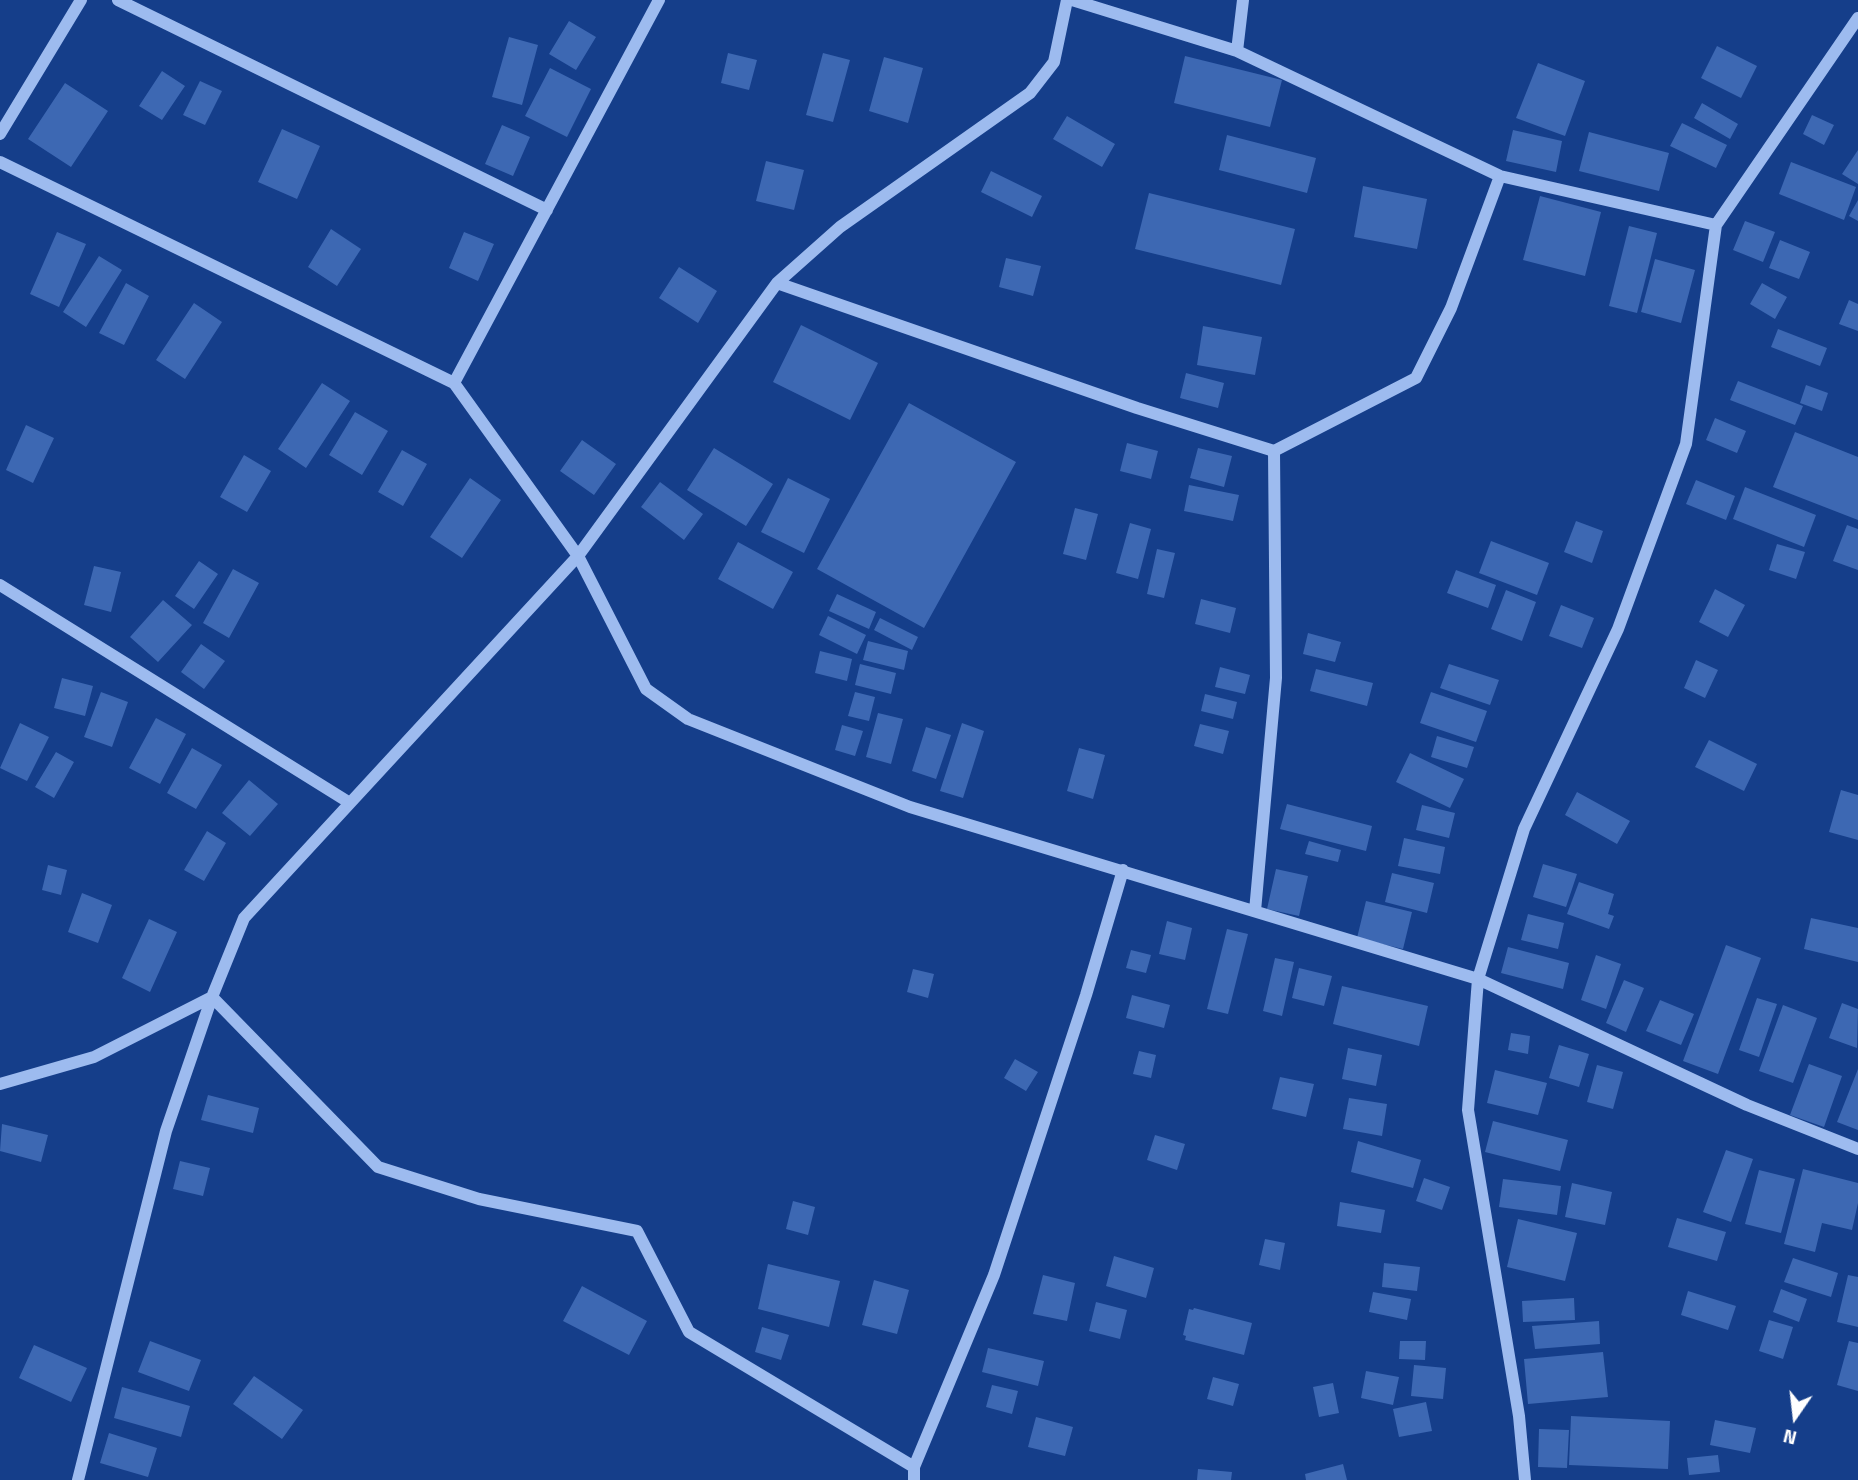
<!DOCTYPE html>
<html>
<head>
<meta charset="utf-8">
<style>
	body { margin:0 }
	#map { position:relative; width:1858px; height:1480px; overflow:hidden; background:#153e8a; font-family:"Titillium Web",sans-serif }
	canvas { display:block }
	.north { position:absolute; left:1760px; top:1382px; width:70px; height:70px; -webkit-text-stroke:5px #153e8a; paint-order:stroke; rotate:194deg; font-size:19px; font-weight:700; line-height:28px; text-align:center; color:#fff }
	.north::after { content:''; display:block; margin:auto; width:24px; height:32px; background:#fff; clip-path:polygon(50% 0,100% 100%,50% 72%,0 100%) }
</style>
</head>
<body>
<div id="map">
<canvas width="1858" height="1480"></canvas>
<div class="north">N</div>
</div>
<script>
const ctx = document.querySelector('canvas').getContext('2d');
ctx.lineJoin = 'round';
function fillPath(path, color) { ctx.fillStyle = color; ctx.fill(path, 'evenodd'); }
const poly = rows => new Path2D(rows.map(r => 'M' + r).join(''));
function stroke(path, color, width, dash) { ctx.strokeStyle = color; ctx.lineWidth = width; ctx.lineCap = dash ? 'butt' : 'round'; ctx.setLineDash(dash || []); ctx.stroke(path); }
fillPath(poly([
	[569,21,596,37,576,70,549,54],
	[509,37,538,45,522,105,492,97],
	[1717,46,1757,66,1741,98,1701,78],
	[728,53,757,60,749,90,721,83],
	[823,53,850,60,833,122,806,115],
	[1185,56,1282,80,1270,127,1174,103],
	[884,57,923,68,908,123,869,111],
	[1538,63,1585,81,1565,136,1516,118],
	[550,68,591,89,567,137,525,116],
	[162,71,185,86,162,120,139,106],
	[200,81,222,91,205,125,183,115],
	[65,83,108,111,71,167,28,139],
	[1702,103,1738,124,1730,139,1694,118],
	[1812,115,1834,125,1824,145,1803,134],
	[1067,116,1115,144,1102,167,1053,139],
	[1682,123,1727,145,1716,168,1670,146],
	[502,125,530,137,513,176,485,164],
	[282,129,320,146,297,199,258,182],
	[1513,130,1562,141,1556,172,1506,161],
	[1589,132,1669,153,1659,191,1579,171],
	[1227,135,1316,158,1307,193,1219,170],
	[1858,150,1858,184,1842,174],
	[766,161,804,170,794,210,756,201],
	[1791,162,1856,187,1844,220,1779,194],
	[991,171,1042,196,1032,217,981,192],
	[1363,186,1427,199,1417,249,1354,237],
	[1149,193,1295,229,1281,285,1135,249],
	[1540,196,1601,212,1585,276,1523,260],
	[1858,200,1858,221,1849,216],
	[1745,221,1775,232,1763,262,1733,250],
	[1629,226,1657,233,1637,313,1609,306],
	[331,229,361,249,337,286,308,267],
	[57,232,86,244,59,307,30,294],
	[464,232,494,244,478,281,449,268],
	[1780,240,1810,252,1799,279,1769,268],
	[99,256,122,270,86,327,63,312],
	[1006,258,1041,266,1033,296,999,287],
	[1655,259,1695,270,1681,323,1641,312],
	[679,267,717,291,698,323,659,298],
	[126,283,149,296,124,345,99,333],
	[1762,283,1787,297,1775,319,1750,304],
	[1849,300,1858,304,1858,331,1839,324],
	[194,303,222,322,185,379,156,360],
	[801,325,878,363,850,420,773,382],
	[1203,326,1262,337,1255,375,1197,365],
	[1778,329,1827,348,1820,366,1771,347],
	[1186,373,1224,383,1218,408,1180,398],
	[1738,381,1803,406,1795,425,1730,400],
	[322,383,350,401,306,468,278,449],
	[1806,385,1828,393,1822,411,1800,403],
	[909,403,1016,462,924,628,817,569],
	[355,412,388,431,362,475,329,455],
	[1715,418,1746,431,1737,453,1706,440],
	[26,425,54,438,33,483,6,470],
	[1795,432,1858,457,1858,520,1773,487],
	[582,440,616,464,594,495,560,471],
	[1127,443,1158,451,1151,479,1120,471],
	[714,448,773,484,746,526,687,490],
	[1198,448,1232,456,1224,487,1190,478],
	[402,450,427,464,403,506,378,492],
	[244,455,271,471,247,512,220,497],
	[470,478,501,500,462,558,430,537],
	[788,478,830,499,804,553,761,532],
	[1696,480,1735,496,1726,520,1686,504],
	[660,482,703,514,684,540,641,507],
	[1189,485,1239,495,1233,521,1184,511],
	[1745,487,1816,515,1804,547,1733,519],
	[1075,508,1098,514,1086,560,1063,554],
	[1576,521,1603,531,1592,563,1564,552],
	[1130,523,1151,529,1138,579,1116,573],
	[1847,525,1858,529,1858,570,1833,561],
	[1491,541,1549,563,1537,595,1479,573],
	[738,542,793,572,773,609,718,579],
	[1777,544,1805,552,1796,579,1769,570],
	[1157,549,1175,553,1164,598,1147,594],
	[199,561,218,574,194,609,175,596],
	[94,566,121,572,111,612,84,605],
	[233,569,259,583,229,638,203,623],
	[1456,570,1496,585,1488,608,1447,593],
	[1715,589,1745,605,1728,637,1699,622],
	[1506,590,1536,602,1522,641,1491,629],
	[837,594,876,612,869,629,829,611],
	[1201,599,1236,608,1230,633,1195,624],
	[163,600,192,625,158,662,130,637],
	[1561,605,1594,618,1582,648,1549,636],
	[828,616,866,635,857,654,819,635],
	[880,618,918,637,912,650,874,630],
	[1308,633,1341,642,1335,662,1303,654],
	[868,641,908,651,904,670,863,660],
	[201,644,225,661,204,689,181,672],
	[820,651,852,659,847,681,815,673],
	[1696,660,1718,670,1705,698,1684,688],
	[860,664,896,673,891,694,855,685],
	[1449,664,1499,680,1490,705,1440,688],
	[1220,667,1250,675,1245,694,1215,687],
	[1316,669,1373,683,1367,706,1310,691],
	[62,678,93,686,85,716,54,708],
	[101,692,128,702,112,747,84,737],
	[855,692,875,697,869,721,848,716],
	[1431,692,1487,711,1476,742,1420,723],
	[1205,694,1237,702,1233,719,1201,711],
	[878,713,903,719,891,764,866,757],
	[156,718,186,734,160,784,129,768],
	[20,723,49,737,27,781,0,768],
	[962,723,984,731,963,798,940,791],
	[1200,724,1229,731,1223,754,1194,746],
	[842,725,863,731,855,756,835,750],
	[926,727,951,735,936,779,912,771],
	[1437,736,1474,747,1467,768,1431,757],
	[1709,740,1757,764,1744,791,1695,767],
	[192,748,222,765,196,809,167,793],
	[1079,748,1105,755,1093,799,1067,791],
	[56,752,74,762,54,798,35,787],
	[1410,753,1464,779,1450,808,1396,782],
	[249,780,278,804,250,836,222,813],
	[1841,790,1858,795,1858,840,1829,832],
	[1577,792,1630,821,1617,844,1565,815],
	[1287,804,1372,826,1366,851,1280,829],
	[1422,805,1455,813,1449,838,1416,830],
	[207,831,226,843,204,881,184,870],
	[1404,838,1445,847,1440,874,1398,866],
	[1309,841,1341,850,1338,862,1305,854],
	[1543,864,1577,874,1566,907,1533,897],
	[48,865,67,870,61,895,42,890],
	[1276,869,1308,876,1299,916,1267,909],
	[1392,873,1434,883,1427,913,1385,902],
	[1579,882,1614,894,1608,914,1614,916,1609,929,1567,914],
	[82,893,112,905,98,943,68,932],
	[1366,901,1412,912,1403,949,1357,938],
	[1528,914,1564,923,1558,949,1521,940],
	[1811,918,1858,928,1858,962,1804,949],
	[149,919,177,932,150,992,122,978],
	[1167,921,1192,928,1185,960,1159,954],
	[1227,929,1248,934,1228,1014,1207,1009],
	[1726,945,1761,958,1718,1074,1683,1061],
	[1508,947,1569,963,1563,989,1501,973],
	[1131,950,1151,955,1146,973,1126,968],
	[1596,955,1621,964,1606,1009,1581,1000],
	[1275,958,1294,962,1282,1016,1263,1011],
	[1299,968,1332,976,1324,1006,1292,998],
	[913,969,934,974,928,998,907,992],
	[1624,980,1644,988,1626,1032,1606,1023],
	[1342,986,1428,1006,1419,1046,1333,1024],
	[1132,995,1170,1005,1164,1028,1126,1018],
	[1757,998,1777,1004,1759,1057,1739,1050],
	[1660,1000,1694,1014,1681,1045,1646,1031],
	[1842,1003,1858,1009,1857,1048,1829,1038],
	[1783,1005,1817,1018,1793,1083,1759,1071],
	[1511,1033,1530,1036,1528,1054,1508,1050],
	[1559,1045,1589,1054,1579,1087,1549,1078],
	[1348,1048,1382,1055,1376,1086,1342,1079],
	[1139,1051,1156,1055,1151,1078,1133,1074],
	[1015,1059,1038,1072,1026,1091,1004,1078],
	[1809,1064,1842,1076,1824,1127,1790,1115],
	[1597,1065,1623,1072,1613,1109,1587,1102],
	[1858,1069,1858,1130,1837,1122],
	[1495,1070,1547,1083,1538,1115,1487,1103],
	[1280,1077,1314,1084,1306,1117,1272,1109],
	[208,1095,259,1108,253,1133,201,1120],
	[1349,1098,1387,1104,1382,1136,1343,1129],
	[1493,1121,1568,1140,1560,1171,1485,1152],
	[2,1124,48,1135,41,1162,0,1151],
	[1155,1135,1185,1144,1177,1170,1147,1160],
	[1358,1141,1421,1160,1413,1188,1351,1172],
	[1726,1150,1753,1159,1731,1222,1703,1212],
	[180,1161,210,1168,203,1196,173,1189],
	[1803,1169,1858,1183,1858,1203,1852,1230,1822,1223,1815,1252,1784,1244],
	[1759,1170,1795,1179,1781,1233,1745,1224],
	[1424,1178,1450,1187,1442,1210,1416,1201],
	[1503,1179,1561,1186,1557,1215,1499,1207],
	[1572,1183,1612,1192,1605,1225,1565,1217],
	[793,1201,815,1207,808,1235,786,1229],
	[1340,1202,1385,1210,1381,1233,1337,1226],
	[1677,1218,1726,1232,1717,1261,1668,1247],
	[1518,1219,1577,1233,1565,1281,1507,1267],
	[1265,1239,1285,1243,1280,1270,1259,1265],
	[1114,1256,1154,1268,1146,1298,1106,1286],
	[1793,1258,1838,1273,1831,1297,1784,1282],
	[1384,1263,1420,1267,1417,1291,1382,1287],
	[768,1264,840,1281,829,1327,758,1309],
	[1043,1275,1075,1283,1067,1321,1033,1314],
	[1848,1275,1858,1277,1858,1327,1837,1322],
	[874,1280,909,1290,897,1334,862,1325],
	[582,1286,647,1321,629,1355,563,1321],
	[1781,1289,1807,1299,1799,1322,1773,1312],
	[1688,1291,1736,1306,1728,1330,1681,1315],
	[1373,1292,1411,1299,1407,1320,1369,1312],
	[1574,1298,1575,1320,1523,1322,1522,1301],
	[1096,1302,1127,1310,1120,1339,1089,1331],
	[1194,1308,1252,1323,1244,1355,1185,1340,1186,1336,1183,1335,1189,1309,1193,1310],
	[1769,1320,1793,1327,1783,1359,1759,1351],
	[1599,1321,1600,1344,1535,1349,1532,1326],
	[762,1327,789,1335,781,1360,755,1352],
	[150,1341,201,1360,189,1391,138,1372],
	[1400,1341,1426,1341,1425,1360,1399,1359],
	[1849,1341,1858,1343,1858,1391,1837,1385],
	[34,1345,87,1368,71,1402,19,1378],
	[988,1348,1044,1361,1038,1386,982,1372],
	[1603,1352,1608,1397,1528,1404,1524,1359],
	[1414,1365,1446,1368,1443,1399,1411,1396],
	[1366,1371,1399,1377,1393,1405,1361,1398],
	[254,1376,303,1410,282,1439,233,1404],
	[1213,1377,1239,1384,1233,1406,1207,1399],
	[1333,1383,1339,1413,1319,1417,1313,1387],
	[992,1385,1018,1391,1012,1414,986,1407],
	[122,1387,190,1406,181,1437,114,1418],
	[1426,1402,1432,1431,1399,1437,1393,1409],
	[1571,1416,1670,1421,1668,1469,1569,1465],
	[1036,1417,1073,1427,1065,1456,1028,1447],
	[1715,1420,1756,1428,1750,1453,1710,1445],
	[1539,1429,1569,1430,1567,1468,1538,1467],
	[109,1433,157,1448,148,1477,100,1463],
	[1718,1455,1720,1472,1689,1475,1687,1458],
	[1343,1464,1347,1480,1306,1480,1305,1474],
	[1198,1469,1232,1472,1231,1480,1197,1480]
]), '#3d68b3');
stroke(poly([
	[118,0,547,210],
	[1072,0,1237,51,1500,176,1716,225],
	[1237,51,1243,0],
	[0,134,81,0],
	[0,162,454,383,578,556,646,689,688,719,910,807,1478,979,1747,1105,1858,1149],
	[777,283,1137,408,1274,451,1276,678,1255,911],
	[454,383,659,0],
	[1274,451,1416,378,1451,308,1500,176],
	[0,585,350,803],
	[0,1084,94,1057,212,997,378,1167,479,1199,637,1231,689,1332,914,1467],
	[78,1480,166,1131,212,997,244,918,578,556,777,283,840,227,1030,93,1054,62,1067,0],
	[914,1480,914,1467,994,1275,1086,995,1123,870],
	[1525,1480,1519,1416,1468,1110,1478,979,1524,829,1618,629,1686,444,1716,225,1858,18]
]), '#9dbbef', 12);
</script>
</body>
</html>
